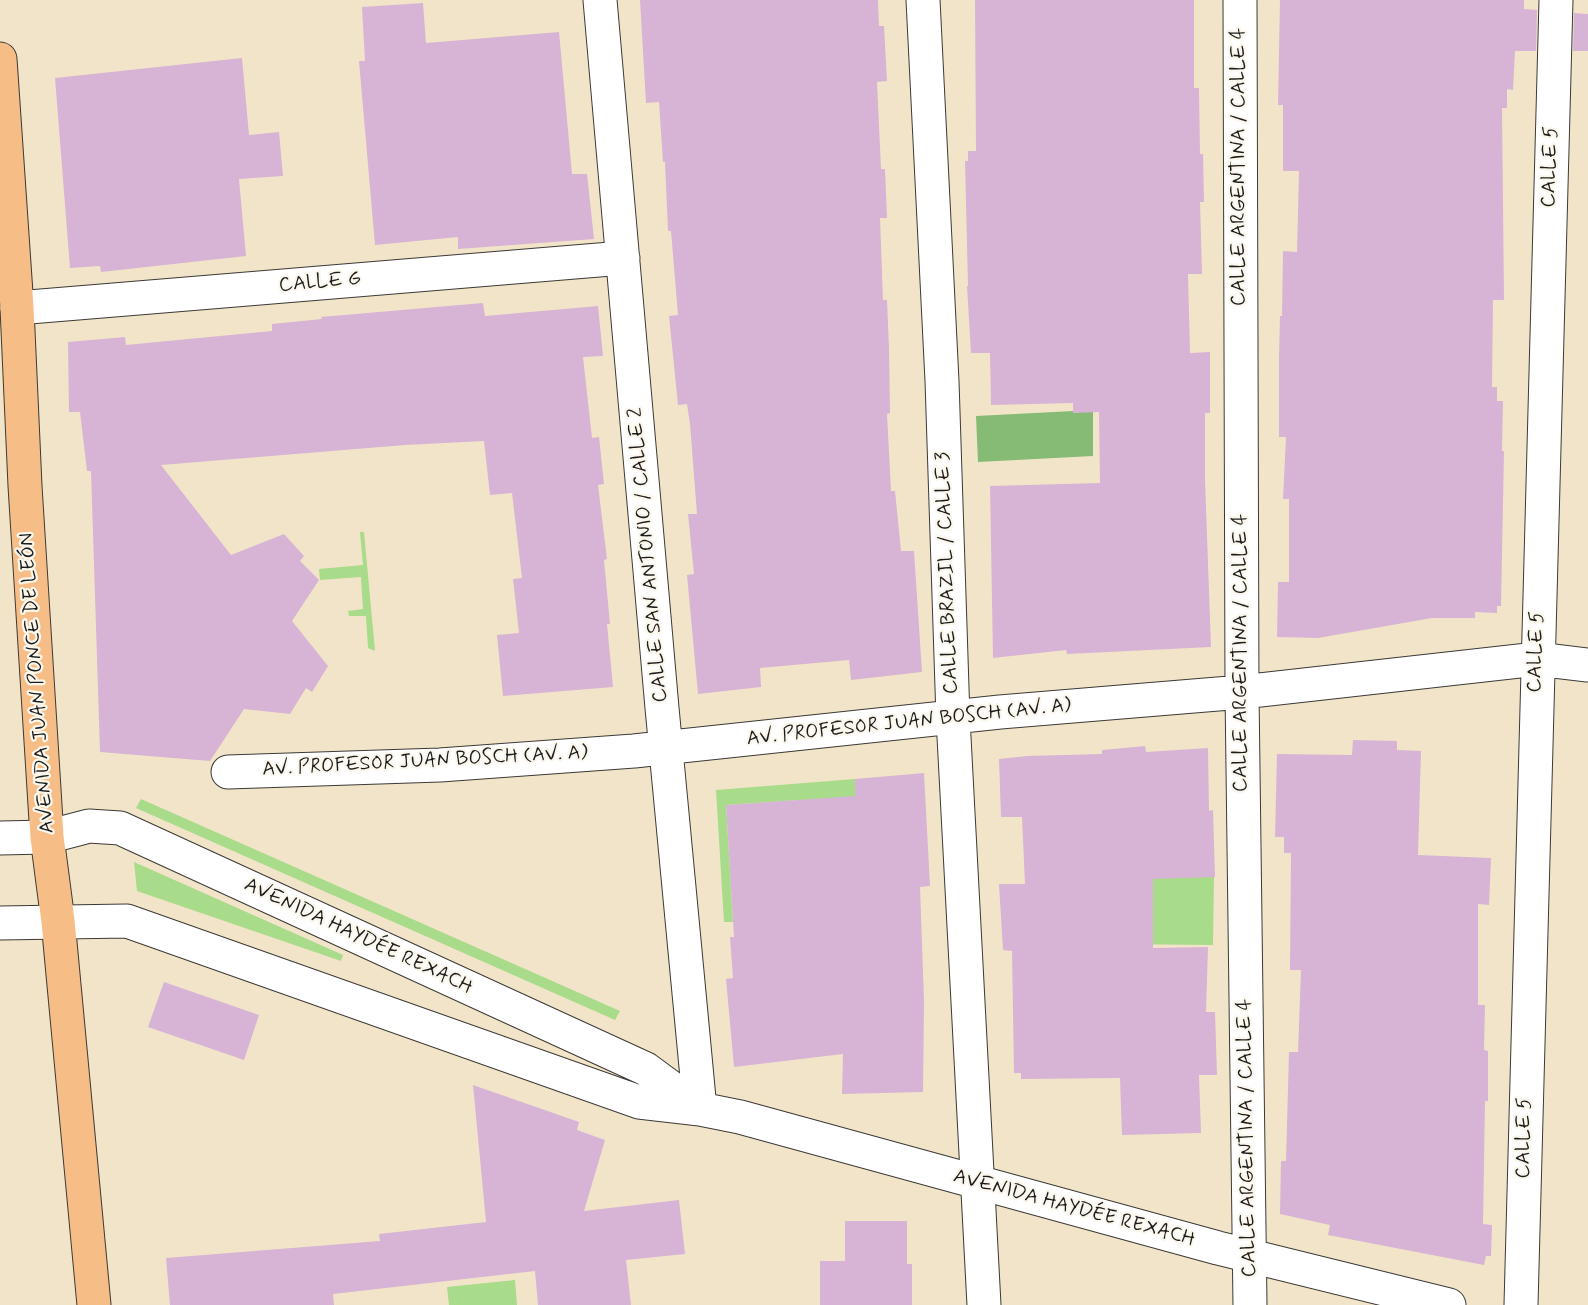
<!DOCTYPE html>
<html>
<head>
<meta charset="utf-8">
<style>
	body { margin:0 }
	canvas { display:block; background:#f2e4c8 }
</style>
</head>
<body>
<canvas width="1588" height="1305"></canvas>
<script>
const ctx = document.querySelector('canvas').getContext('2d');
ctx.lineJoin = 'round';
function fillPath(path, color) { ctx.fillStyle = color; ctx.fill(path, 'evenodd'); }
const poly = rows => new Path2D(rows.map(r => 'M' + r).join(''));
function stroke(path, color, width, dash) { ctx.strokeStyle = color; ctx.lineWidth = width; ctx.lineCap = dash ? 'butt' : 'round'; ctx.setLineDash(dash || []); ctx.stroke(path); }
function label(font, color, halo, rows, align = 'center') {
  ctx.font = font + ' Mynerve,sans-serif'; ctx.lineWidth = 4.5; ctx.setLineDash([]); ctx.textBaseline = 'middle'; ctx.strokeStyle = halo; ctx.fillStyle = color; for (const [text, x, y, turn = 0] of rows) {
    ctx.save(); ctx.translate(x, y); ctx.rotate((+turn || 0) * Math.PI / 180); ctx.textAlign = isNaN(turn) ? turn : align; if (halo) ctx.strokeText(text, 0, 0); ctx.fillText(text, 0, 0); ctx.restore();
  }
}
fillPath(poly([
	[360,532,364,532,375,651,368,648,366,616,349,616,348,611,363,609,361,577,320,580,319,569,363,565],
	[855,779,857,846,802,850,799,800,726,805,733,922,724,922,716,790],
	[141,799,620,1011,615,1020,136,808],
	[134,862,343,955,341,961,137,891],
	[1214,874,1213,945,1110,944,1110,877],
	[515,1280,517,1305,449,1305,447,1287]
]), '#a8db8a');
fillPath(poly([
	[1093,410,1093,456,978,462,976,416]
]), '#86bb76');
fillPath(poly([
	[640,0,878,0,879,26,884,26,887,81,877,82,881,169,885,169,887,218,880,218,883,300,887,300,889,348,890,413,887,414,891,491,895,491,901,551,914,551,922,672,851,680,849,660,760,668,761,687,698,694,687,575,694,574,688,514,697,514,690,424,687,404,678,405,669,316,678,315,671,231,668,231,665,162,663,162,659,102,646,103],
	[975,0,1194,0,1194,88,1199,88,1200,154,1203,154,1204,202,1200,202,1202,274,1188,274,1190,353,1210,352,1210,413,1205,413,1205,480,1211,647,1067,654,1066,650,993,658,990,486,1100,483,1099,412,1073,413,1073,403,991,405,990,353,971,353,967,286,968,286,965,161,968,161,968,151,976,151],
	[1280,0,1524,0,1524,9,1537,10,1536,51,1515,51,1513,90,1507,89,1507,108,1502,108,1504,300,1493,300,1492,387,1497,387,1497,401,1503,401,1502,451,1504,451,1501,606,1497,606,1497,613,1475,612,1475,618,1432,618,1318,638,1277,637,1278,582,1289,582,1289,499,1283,499,1286,437,1279,437,1279,359,1280,316,1282,316,1283,251,1297,252,1299,171,1283,171,1283,105,1278,105],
	[423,3,426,43,559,32,572,174,587,174,594,239,458,249,458,237,375,245,359,61,365,61,362,7],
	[1574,13,1588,14,1588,51,1573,51],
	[242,58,249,135,279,132,283,176,239,179,246,256,101,272,100,266,70,268,55,78],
	[483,303,485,316,598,306,603,356,583,357,592,438,599,437,604,484,598,485,607,559,604,560,610,624,607,624,613,687,503,696,497,635,519,633,513,579,522,578,512,493,490,495,484,441,405,445,161,465,231,555,284,534,304,556,300,561,319,580,292,621,328,666,312,692,306,688,290,714,244,709,210,761,100,752,91,471,87,471,80,412,69,412,68,342,125,337,126,345,272,331,272,324,322,319,321,317],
	[1353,740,1397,741,1397,750,1421,751,1418,855,1491,858,1489,905,1478,904,1478,1005,1485,1005,1484,1050,1488,1051,1488,1101,1485,1101,1483,1224,1492,1225,1491,1256,1486,1256,1484,1265,1328,1235,1330,1225,1280,1214,1281,1161,1286,1161,1289,1052,1298,1052,1301,970,1290,970,1291,853,1284,853,1284,837,1275,837,1277,754,1352,755],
	[1145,746,1146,752,1208,748,1209,811,1213,810,1215,877,1153,879,1153,948,1208,947,1206,1012,1215,1012,1217,1075,1199,1075,1201,1133,1122,1135,1120,1078,1021,1079,1021,1073,1014,1073,1012,951,1003,950,999,884,1025,884,1022,817,1001,817,999,759,1027,756,1102,754,1102,750],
	[924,773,930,886,920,887,924,1001,923,1092,842,1094,843,1054,734,1067,726,979,733,978,730,937,734,937,726,805,855,796,855,779],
	[164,982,259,1015,244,1060,148,1027],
	[473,1085,579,1122,577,1130,605,1140,584,1211,679,1200,685,1254,626,1260,631,1305,538,1305,535,1271,333,1294,334,1305,170,1305,166,1258,380,1241,379,1234,486,1222],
	[845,1221,907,1221,907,1264,912,1264,912,1305,820,1305,820,1261,845,1261]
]), '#d7b4d5');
const street = poly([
	[600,0,662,708,700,1109],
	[923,0,942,381,953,718,984,1305],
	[1240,0,1242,692,1250,1305],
	[17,308,623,258],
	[228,772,440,765,634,751,1000,712,1242,692,1537,659,1588,665],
	[0,838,47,837,89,826,120,828,646,1069,699,1108],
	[0,923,127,921,639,1102,700,1109,740,1117,1218,1248,1449,1305],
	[1521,1305,1556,0]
]);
const primary = poly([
	[0,59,17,308,25,486,47,837,58,921,94,1305]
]);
stroke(street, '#3c3a36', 35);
stroke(primary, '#3c3a36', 35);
stroke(street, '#fff', 33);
stroke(primary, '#f6be86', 33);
label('20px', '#1c1c1c', '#fbf7ec', [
	["CALLE ARGENTINA / CALLE 4",1240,167,-90],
	["CALLE 5",1551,167,-88],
	["CALLE G",320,283,-5],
	["CALLE SAN ANTONIO / CALLE 2",649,555,-95],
	["CALLE BRAZIL / CALLE 3",948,573,-92],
	["CALLE 5",1537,652,-88],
	["CALLE ARGENTINA / CALLE 4",1242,653,-90],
	["AVENIDA JUAN PONCE DE LEÓN",38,683,-94],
	["AV. PROFESOR JUAN BOSCH (AV. A)",909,723,-6],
	["AV. PROFESOR JUAN BOSCH (AV. A)",425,762,-3],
	["AVENIDA HAYDÉE REXACH",358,937,25],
	["CALLE ARGENTINA / CALLE 4",1248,1138,-91],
	["CALLE 5",1525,1138,-89],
	["AVENIDA HAYDÉE REXACH",1074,1209,15]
]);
</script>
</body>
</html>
